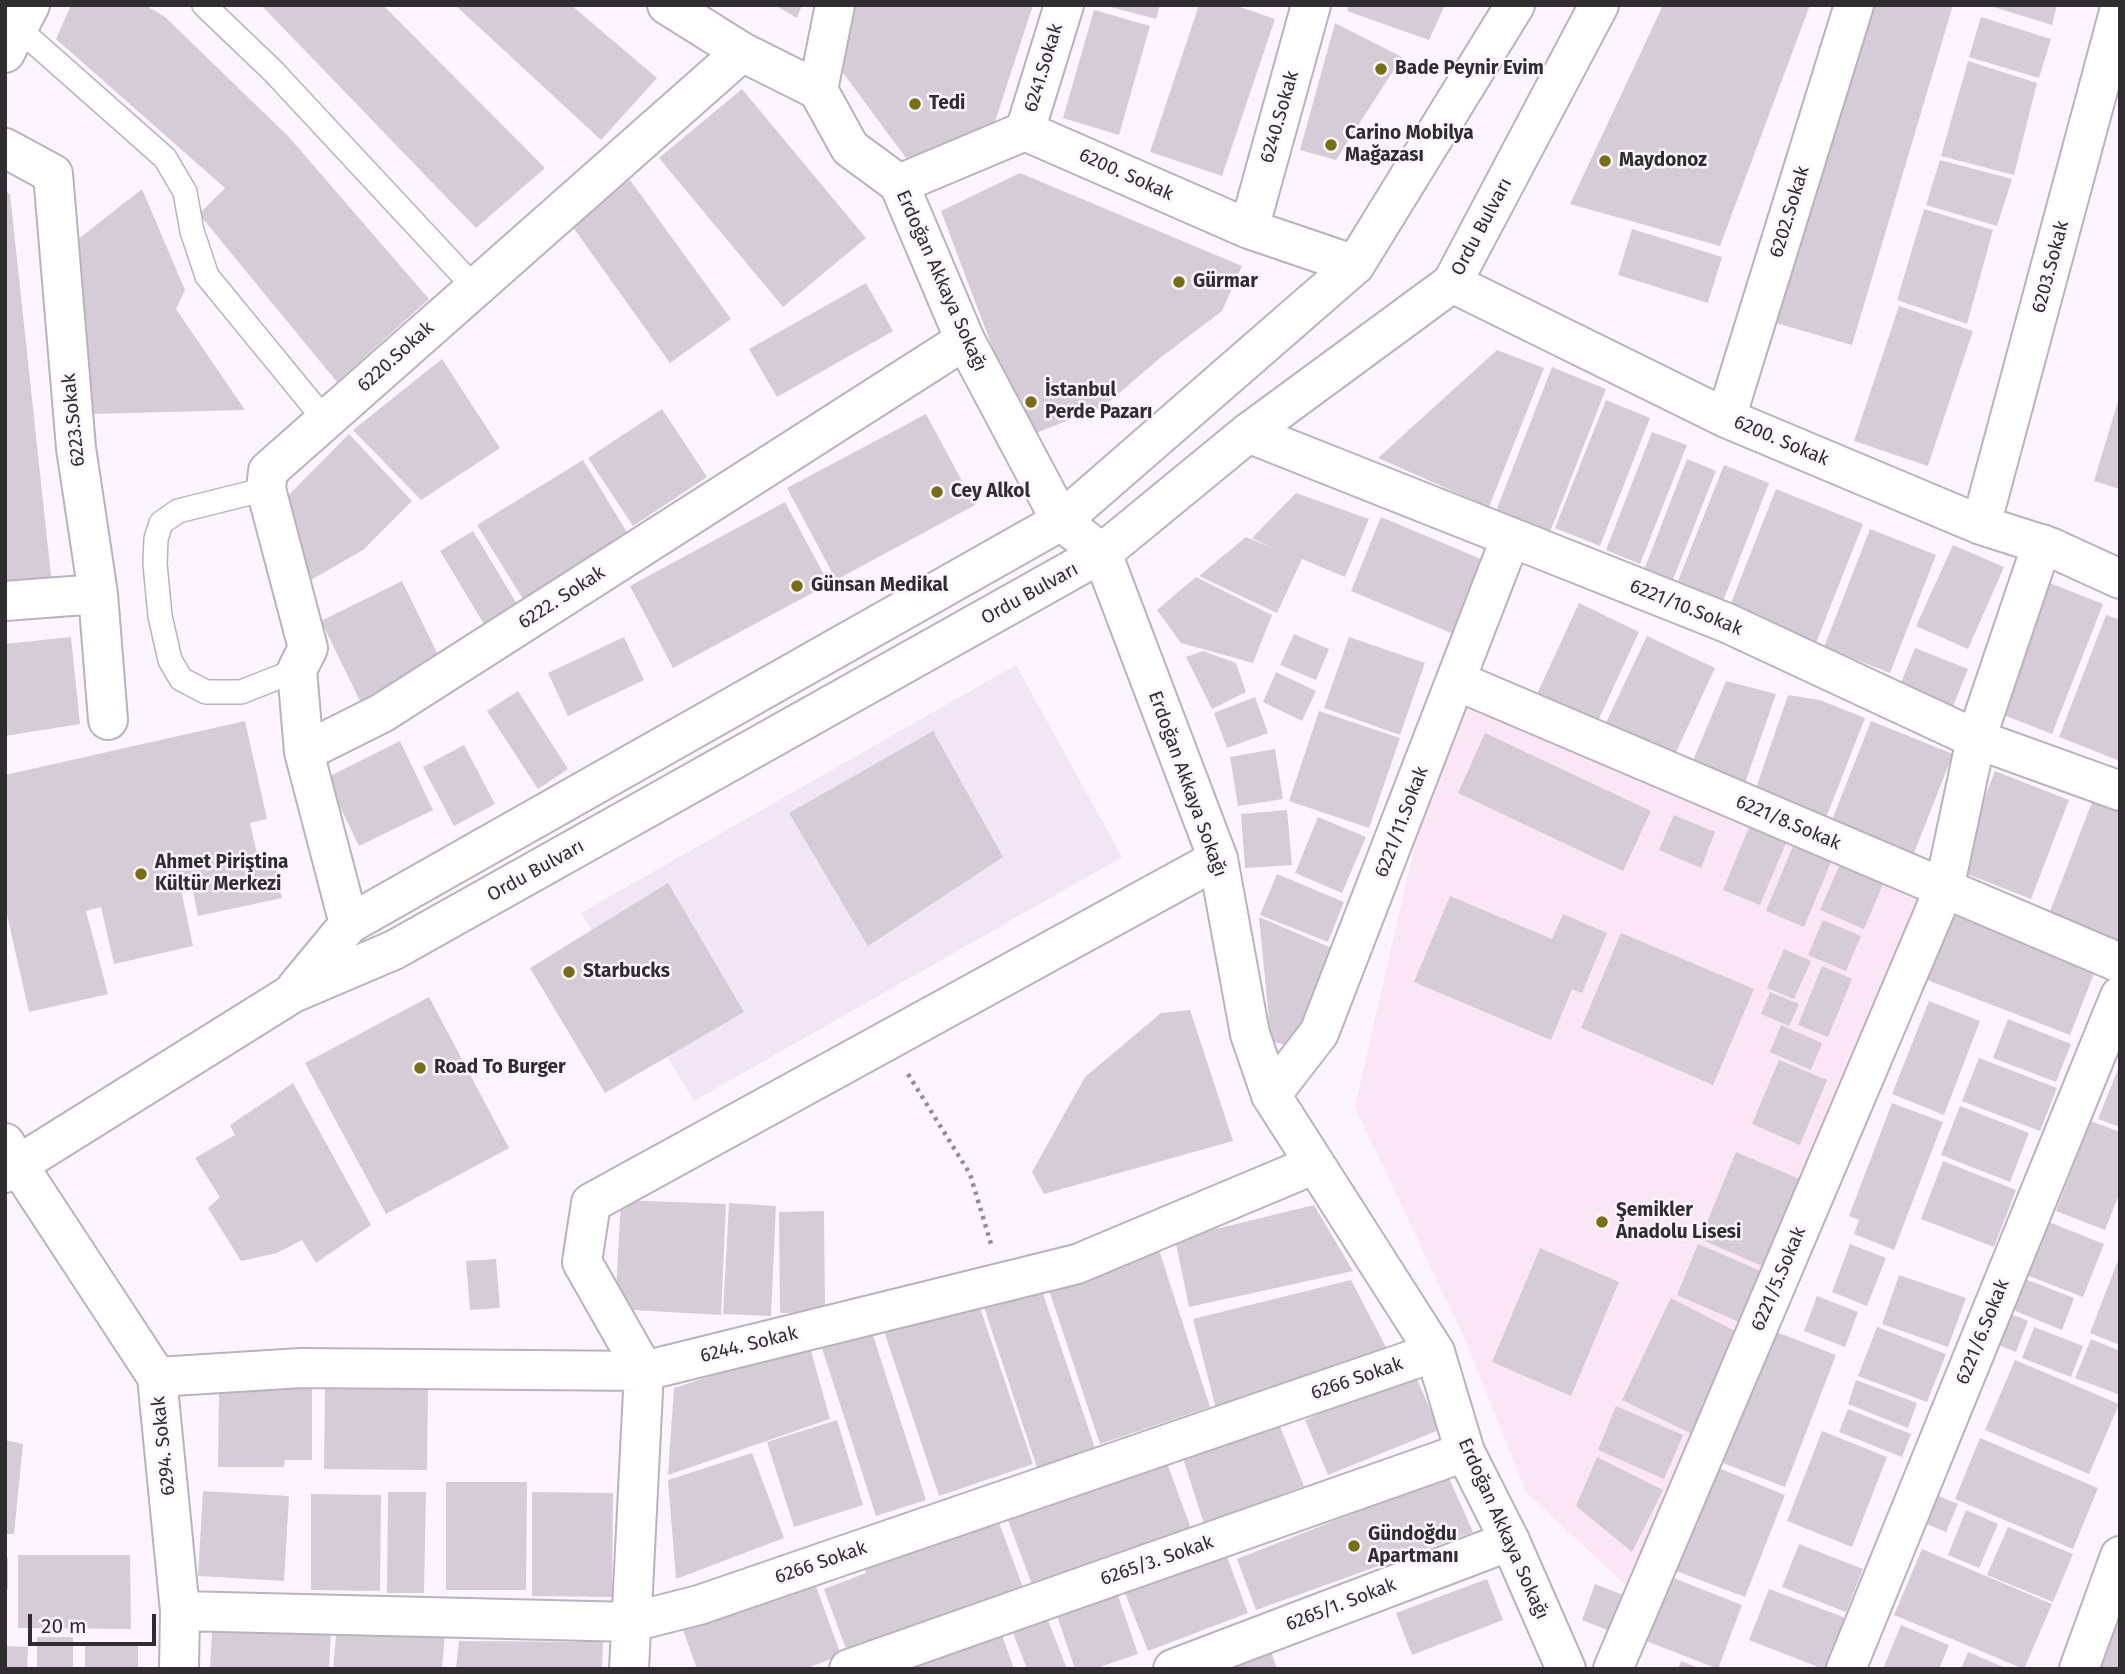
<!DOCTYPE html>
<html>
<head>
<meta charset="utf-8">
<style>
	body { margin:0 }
	#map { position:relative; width:2125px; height:1674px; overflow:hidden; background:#fcf4ff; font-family:"Fira Sans",sans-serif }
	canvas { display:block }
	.frame { position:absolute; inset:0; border:7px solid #302d31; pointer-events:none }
	.scale { position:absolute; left:28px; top:1614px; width:128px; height:32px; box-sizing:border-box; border:4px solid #302d31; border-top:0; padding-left:9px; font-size:21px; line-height:24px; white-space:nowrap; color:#302d31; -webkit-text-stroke:5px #fcf4ff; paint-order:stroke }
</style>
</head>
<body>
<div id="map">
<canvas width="2125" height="1674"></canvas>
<div class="frame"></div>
<div class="scale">20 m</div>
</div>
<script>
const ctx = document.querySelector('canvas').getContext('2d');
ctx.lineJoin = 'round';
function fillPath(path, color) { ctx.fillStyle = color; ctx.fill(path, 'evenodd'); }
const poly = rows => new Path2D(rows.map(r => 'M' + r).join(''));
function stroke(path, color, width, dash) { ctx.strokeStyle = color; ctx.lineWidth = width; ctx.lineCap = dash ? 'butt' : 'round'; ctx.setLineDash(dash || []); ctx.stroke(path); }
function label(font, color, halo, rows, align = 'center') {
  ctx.font = font + ' "Fira Sans",sans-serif'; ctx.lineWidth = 5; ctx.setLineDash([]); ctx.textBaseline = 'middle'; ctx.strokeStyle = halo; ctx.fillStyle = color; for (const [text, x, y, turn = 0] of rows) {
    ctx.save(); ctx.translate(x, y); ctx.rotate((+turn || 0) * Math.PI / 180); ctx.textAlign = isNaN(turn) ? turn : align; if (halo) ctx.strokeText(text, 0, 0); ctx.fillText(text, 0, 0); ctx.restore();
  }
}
fillPath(poly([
	[1016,665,1122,857,694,1101,581,913]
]), '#f2e5f6');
fillPath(poly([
	[1450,691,1935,892,1635,1594,1526,1492,1464,1337,1355,1107]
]), '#fae6f6');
fillPath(poly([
	[71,5,145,5,165,17,288,136,429,299,337,382,199,214,225,188,56,39],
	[261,5,383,5,545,168,476,228],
	[455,5,571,5,657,78,601,140],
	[775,5,802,5,797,18],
	[844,5,1033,5,992,131,906,158,832,58],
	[1103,5,1160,5,1156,19],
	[1199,5,1234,5,1275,19,1222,176,1150,152],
	[1349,5,1445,5,1429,40,1347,11],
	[1663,5,1810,5,1720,246,1570,204],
	[1869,5,1953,5,1852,345,1772,322],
	[1987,5,2057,5,2052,25],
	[1094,10,1150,26,1119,135,1063,118],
	[1981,17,2051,39,2039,78,1969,57],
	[1335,23,1402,57,1336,160,1300,150],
	[1968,61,2037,83,2014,175,1941,156],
	[742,89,866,238,783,307,659,158],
	[1940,160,2012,179,1997,226,1926,205],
	[1020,173,1242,266,1222,311,1160,358,1104,406,1026,437,941,211],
	[630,180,731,319,670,363,570,223],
	[142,189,185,290,176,309,245,410,89,414,77,240],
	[5,191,10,194,52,585,5,587],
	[1924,209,1993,230,1967,324,1897,300],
	[1632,229,1722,257,1708,303,1618,275],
	[866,283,893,331,777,397,749,349],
	[1899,306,1973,331,1928,466,1854,441],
	[1497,350,1544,368,1489,507,1378,458],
	[442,359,500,448,421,500,353,430],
	[1552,367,1606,389,1550,532,1496,511],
	[2119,398,2120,398,2120,489,2094,481],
	[1606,400,1650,418,1600,546,1555,528],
	[662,409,707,477,633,526,588,458],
	[926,414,975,505,836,580,787,488],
	[1652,432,1687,445,1640,564,1606,550],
	[349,434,412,501,363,550,304,584,274,510],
	[1687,459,1716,471,1672,582,1644,570],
	[583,460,628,534,523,599,477,525],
	[1724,465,1769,483,1722,604,1676,586],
	[1776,489,1863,524,1816,643,1729,608],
	[1296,493,1369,519,1345,577,1302,559,1277,613,1199,576,1246,537,1272,548,1252,538],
	[785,502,829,584,673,668,630,586],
	[1381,517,1493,564,1463,638,1351,591],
	[1870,529,1936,555,1890,673,1824,647],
	[473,531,517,604,484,624,440,551],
	[1953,545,2004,567,1968,649,1916,626],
	[1196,577,1272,615,1253,663,1181,643,1157,610],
	[402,581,442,663,361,703,321,621],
	[2047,582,2103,604,2052,734,1996,712],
	[1579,603,1639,632,1597,723,1537,694],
	[2106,615,2120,620,2120,761,2059,737],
	[1294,634,1329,649,1316,680,1280,665],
	[1647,636,1715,668,1671,763,1602,731],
	[71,637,80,724,5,736,5,644],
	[624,637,644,680,568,716,548,673],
	[1349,637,1425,663,1400,735,1324,708],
	[1915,648,1968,669,1950,714,1897,693],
	[1203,651,1236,663,1246,692,1212,709,1186,657],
	[1276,672,1316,691,1302,721,1263,702],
	[1726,681,1776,694,1743,789,1692,763],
	[518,691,568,769,538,789,487,711],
	[1788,695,1820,700,1865,718,1826,818,1755,791],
	[1255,697,1268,733,1227,748,1214,713],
	[1319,711,1400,738,1369,828,1289,801],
	[245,721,267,819,250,823,260,866,275,863,282,898,198,916,191,882,180,885,193,946,114,964,101,907,86,911,108,994,29,1012,5,906,5,775],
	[1871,721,1953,754,1914,853,1832,820],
	[933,731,1003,857,868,946,789,813],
	[1485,733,1651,811,1623,871,1458,793],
	[400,741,433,810,359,846,326,778],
	[464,745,495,804,454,826,423,767],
	[1275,749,1283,799,1238,806,1230,757],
	[1995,771,2069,800,2031,899,1957,870],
	[2092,802,2120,812,2120,941,2049,914],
	[1287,810,1292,865,1245,868,1241,814],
	[1674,815,1715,832,1701,868,1659,850],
	[1318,817,1366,837,1342,893,1295,873],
	[1749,827,1786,843,1760,905,1723,890],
	[1793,846,1831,862,1804,927,1766,911],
	[1842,859,1886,877,1864,929,1820,910],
	[1277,874,1344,902,1328,942,1260,915],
	[668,883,744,1012,605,1093,530,968],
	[1450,896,1552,939,1563,914,1607,933,1582,993,1572,989,1551,1040,1414,982],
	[1949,908,2097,966,2070,1035,1922,978],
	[1259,917,1334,949,1292,1047,1271,1041],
	[1823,920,1861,936,1846,971,1808,955],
	[1621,933,1754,989,1713,1085,1581,1028],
	[1784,949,1811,961,1794,999,1767,988],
	[1822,966,1852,979,1828,1037,1798,1025],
	[1770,992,1799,1004,1789,1026,1761,1014],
	[429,997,509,1148,386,1214,305,1063],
	[1929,1001,1980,1021,1944,1115,1892,1094],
	[1190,1010,1233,1141,1044,1194,1032,1172,1085,1077,1161,1013],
	[2008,1019,2071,1044,2056,1082,1993,1058],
	[1781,1025,1822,1043,1811,1070,1770,1052],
	[1979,1058,2057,1088,2040,1131,1962,1101],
	[1779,1060,1827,1080,1800,1145,1752,1124],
	[2120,1064,2120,1127,2098,1119],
	[293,1083,371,1225,316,1263,302,1240,277,1253,241,1261,208,1208,220,1197,195,1158,235,1135,230,1125],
	[1892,1103,1943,1122,1894,1250,1854,1234,1859,1220,1849,1216],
	[1960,1106,2029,1133,2010,1182,1941,1155],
	[2091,1121,2120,1132,2120,1192,2105,1230,2056,1211],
	[1736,1152,1804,1181,1767,1268,1700,1239],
	[1943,1161,2016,1190,1994,1247,1921,1219],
	[621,1200,726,1204,721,1315,615,1309],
	[729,1203,776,1206,771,1316,723,1314],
	[1314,1205,1353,1271,1189,1307,1175,1239],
	[824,1211,825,1312,780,1313,779,1212],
	[2044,1220,2104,1244,2083,1297,2024,1274],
	[1698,1244,1763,1272,1741,1323,1677,1295],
	[1850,1244,1886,1258,1867,1306,1832,1292],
	[1540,1248,1619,1282,1571,1396,1492,1362],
	[1159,1250,1210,1407,1100,1444,1048,1287],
	[2120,1255,2120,1345,2090,1333],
	[496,1259,500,1308,470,1310,466,1261],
	[1899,1275,1966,1298,1948,1347,1882,1324],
	[2020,1277,2074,1298,2062,1330,2008,1308],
	[1351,1280,1386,1347,1216,1409,1193,1319],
	[1040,1285,1095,1448,1037,1468,983,1304],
	[1817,1296,1858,1312,1845,1347,1804,1331],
	[1671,1298,1737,1332,1690,1433,1622,1400],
	[977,1299,1033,1464,939,1496,884,1331],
	[2006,1312,2028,1321,2016,1352,1993,1343],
	[1877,1327,1946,1354,1927,1402,1858,1376],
	[2034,1327,2083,1346,2071,1377,2022,1358],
	[871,1329,926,1500,876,1516,821,1345],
	[1774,1331,1836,1355,1785,1487,1723,1463],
	[2091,1339,2120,1351,2120,1395,2075,1378],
	[809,1344,830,1419,668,1475,674,1388],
	[2015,1360,2119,1404,2089,1474,1985,1430],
	[1414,1372,1439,1430,1328,1475,1305,1420],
	[1856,1380,1917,1403,1908,1428,1848,1404],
	[325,1385,428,1386,427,1470,324,1469],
	[219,1386,312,1387,312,1460,285,1460,284,1467,218,1467],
	[1616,1406,1683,1435,1664,1479,1598,1450],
	[1848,1409,1911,1434,1902,1457,1839,1432],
	[1277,1419,1304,1486,1204,1524,1182,1455],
	[837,1420,863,1505,794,1527,767,1442],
	[1822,1431,1887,1457,1852,1547,1787,1521],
	[1980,1438,2098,1488,2073,1549,1955,1499],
	[5,1440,23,1444,14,1534,5,1534],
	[752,1453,784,1538,676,1579,668,1480],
	[1164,1455,1192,1531,1034,1590,1006,1515],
	[1597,1457,1663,1490,1632,1552,1576,1506],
	[1716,1467,1785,1495,1745,1597,1676,1571],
	[1448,1476,1473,1532,1256,1610,1237,1559],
	[446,1482,527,1482,526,1590,446,1590],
	[203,1491,289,1496,284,1581,198,1576],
	[388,1492,426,1492,424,1593,387,1593],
	[532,1492,613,1493,612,1597,532,1596],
	[311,1494,381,1495,380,1591,311,1590],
	[1934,1494,1958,1504,1946,1532,1922,1522],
	[1966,1510,1998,1524,1979,1568,1948,1555],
	[998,1520,1024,1590,890,1640,888,1634,846,1649,824,1589,866,1573,865,1569],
	[2008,1527,2073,1554,2053,1602,1987,1575],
	[1799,1544,1863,1569,1846,1612,1782,1587],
	[1224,1549,1248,1613,1148,1651,1123,1588],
	[1922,1549,2052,1604,2024,1669,1894,1615],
	[18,1555,130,1555,131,1629,18,1628],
	[5,1558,8,1558,8,1589,5,1589],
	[1671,1577,1742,1605,1718,1669,1646,1641],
	[1487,1579,1503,1620,1412,1655,1396,1613],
	[814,1581,841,1655,805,1669,697,1669,683,1630],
	[1595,1584,1626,1596,1612,1632,1582,1620],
	[1769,1589,1851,1620,1833,1669,1823,1669,1749,1640],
	[1117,1593,1138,1654,1094,1669,1075,1669,1056,1613],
	[1046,1615,1067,1669,1027,1669,1011,1628],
	[2111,1615,2120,1618,2120,1669,2101,1669,2091,1664],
	[337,1624,445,1633,442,1669,333,1669],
	[1901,1625,1949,1645,1939,1669,1883,1669],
	[331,1631,329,1669,210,1669,212,1632],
	[1002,1635,1014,1669,917,1669,915,1662],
	[37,1637,73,1637,73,1669,37,1669],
	[459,1641,603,1642,602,1669,456,1669],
	[85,1643,138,1644,138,1669,85,1669],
	[1269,1645,1277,1669,1208,1669],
	[5,1646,28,1647,27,1669,5,1669],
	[1968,1652,2008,1669,1961,1669],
	[1681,1661,1701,1669,1678,1669]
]), '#d5ccd7');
const service = poly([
	[204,5,273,71,475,288],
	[18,28,165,158,185,192,192,231,207,276,325,420],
	[266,489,178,511,161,523,156,539,155,564,160,616,170,660,181,679,206,692,241,692,297,670]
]);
const minor = poly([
	[5,53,30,5],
	[818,90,835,5],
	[1025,131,1064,5],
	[5,148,53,174,76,448,98,594,108,720],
	[899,184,1025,131,1249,229,1355,265],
	[1249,229,1311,5],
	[1452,283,1726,418,1981,525,2050,547,2120,579],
	[1726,418,1854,5],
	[1248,433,1727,623,1976,739,2120,791],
	[1981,525,2120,8],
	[5,601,98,594],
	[1457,681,2120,963],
	[304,752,297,670,308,648,266,489,268,471,742,52],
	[349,924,304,752,382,713,965,340],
	[1271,1095,1319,1033,1511,537],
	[5,1143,18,1165,157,1377,180,1611,179,1669],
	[157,1377,301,1368,644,1371,1077,1264,1313,1165],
	[180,1611,632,1622,699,1605,1435,1352],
	[629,1669,644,1371,582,1262,591,1203,1218,859],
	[849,1669,1465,1452],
	[1173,1669,1510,1541],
	[1613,1669,1944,889,1976,739,2042,544],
	[1846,1669,2120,996],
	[2079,1669,2120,1556]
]);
const tertiary = poly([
	[667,5,742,52,818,90,850,148,899,184,965,340,1061,521,1102,553,1218,859,1250,1034,1271,1095,1435,1352,1465,1452,1510,1541,1566,1669]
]);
const secondary = poly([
	[296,988,349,924,1061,521,1355,265,1515,5],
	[5,1173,293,993,394,950,1102,553,1248,433,1452,283,1599,5]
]);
stroke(service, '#bab2bc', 26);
stroke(minor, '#bab2bc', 42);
stroke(tertiary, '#bab2bc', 42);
stroke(secondary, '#bab2bc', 42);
stroke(poly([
	[908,1074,970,1174,991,1244]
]), '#928d94', 4.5, [3.5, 5]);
stroke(service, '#fff', 23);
stroke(minor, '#fff', 38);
stroke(tertiary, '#fff', 38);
stroke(secondary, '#fff', 38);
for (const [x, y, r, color] of [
	[1381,69,7,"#786f0d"],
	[915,104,7,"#786f0d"],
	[1331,145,7,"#786f0d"],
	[1605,161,7,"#786f0d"],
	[1179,282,7,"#786f0d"],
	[1031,402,7,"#786f0d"],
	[937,492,7,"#786f0d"],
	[797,586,7,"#786f0d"],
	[141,874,7,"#786f0d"],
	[569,972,7,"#786f0d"],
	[420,1068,7,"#786f0d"],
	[1602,1222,7,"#786f0d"],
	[1354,1546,7,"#786f0d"]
]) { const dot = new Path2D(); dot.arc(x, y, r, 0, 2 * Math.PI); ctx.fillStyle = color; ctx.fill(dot); stroke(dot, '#fcf4ff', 2.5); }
label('19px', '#302d31', '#fcf4ff', [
	["6241.Sokak",1044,68,-73],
	["6240.Sokak",1280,117,-74],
	["6200. Sokak",1126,175,24],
	["6202.Sokak",1790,212,-73],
	["Ordu Bulvarı",1482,227,-62],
	["6203.Sokak",2051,267,-75],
	["Erdoğan Akkaya Sokağı",941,281,66],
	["6220.Sokak",396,357,-42],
	["6223.Sokak",74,420,-96],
	["6200. Sokak",1781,441,23],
	["Ordu Bulvarı",1030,594,-29],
	["6222. Sokak",562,598,-33],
	["6221/10.Sokak",1686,608,22],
	["Erdoğan Akkaya Sokağı",1187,784,70],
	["6221/11.Sokak",1402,822,-69],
	["6221/8.Sokak",1788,823,23],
	["Ordu Bulvarı",536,871,-29],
	["6221/5.Sokak",1779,1279,-67],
	["6221/6.Sokak",1983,1332,-68],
	["6244. Sokak",749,1345,-14],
	["6266 Sokak",1357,1379,-19],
	["6294. Sokak",164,1446,-96],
	["Erdoğan Akkaya Sokağı",1503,1529,66],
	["6265/3. Sokak",1157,1561,-19],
	["6266 Sokak",821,1563,-19],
	["6265/1. Sokak",1341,1605,-21]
]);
label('bold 19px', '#302d31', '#fcf4ff', [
	["Bade Peynir Evim",1395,69],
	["Tedi",929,104],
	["Carino Mobilya",1345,134],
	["Mağazası",1345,156],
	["Maydonoz",1619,161],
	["Gürmar",1193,282],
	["İstanbul",1045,391],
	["Perde Pazarı",1045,413],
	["Cey Alkol",951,492],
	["Günsan Medikal",811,586],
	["Ahmet Piriştina",155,863],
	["Kültür Merkezi",155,885],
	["Starbucks",583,972],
	["Road To Burger",434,1068],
	["Şemikler",1616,1211],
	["Anadolu Lisesi",1616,1233],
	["Gündoğdu",1368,1535],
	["Apartmanı",1368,1557]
], 'left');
</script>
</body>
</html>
